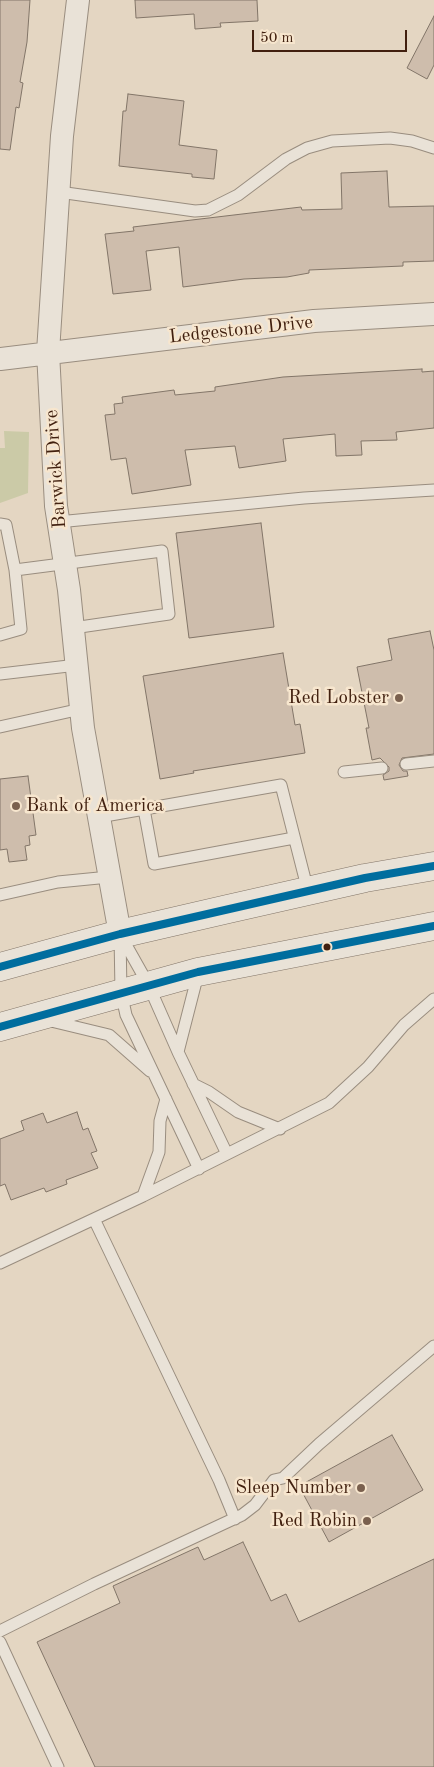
<!DOCTYPE html>
<html>
<head>
<meta charset="utf-8">
<style>
	body { margin:0 }
	#map { position:relative; width:434px; height:1767px; overflow:hidden; background:#e4d6c2; font-family:"Old Standard TT",serif }
	canvas { display:block }
	.scale { position:absolute; left:252px; top:30px; width:155px; height:22px; box-sizing:border-box; border:2px solid #41200f; border-top:0; padding-left:6px; font-size:15px; line-height:18px; white-space:nowrap; color:#41200f; -webkit-text-stroke:4px #f7e6ce; paint-order:stroke }
</style>
</head>
<body>
<div id="map">
<canvas width="434" height="1767"></canvas>
<div class="scale">50 m</div>
</div>
<script>
const ctx = document.querySelector('canvas').getContext('2d');
ctx.lineJoin = 'round';
function fillPath(path, color) { ctx.fillStyle = color; ctx.fill(path, 'evenodd'); }
const poly = rows => new Path2D(rows.map(r => 'M' + r).join(''));
function stroke(path, color, width, dash) { ctx.strokeStyle = color; ctx.lineWidth = width; ctx.lineCap = dash ? 'butt' : 'round'; ctx.setLineDash(dash || []); ctx.stroke(path); }
function label(font, color, halo, rows, align = 'center') {
  ctx.font = font + ' "Old Standard TT",serif'; ctx.lineWidth = 5; ctx.setLineDash([]); ctx.textBaseline = 'middle'; ctx.strokeStyle = halo; ctx.fillStyle = color; for (const [text, x, y, turn = 0] of rows) {
    ctx.save(); ctx.translate(x, y); ctx.rotate((+turn || 0) * Math.PI / 180); ctx.textAlign = isNaN(turn) ? turn : align; if (halo) ctx.strokeText(text, 0, 0); ctx.fillText(text, 0, 0); ctx.restore();
  }
}
fillPath(poly([
	[4,431,29,432,28,493,0,503,0,448,5,448]
]), '#cbcaa7');
const building = poly([
	[0,0,30,0,27,42,20,82,23,83,19,108,16,107,10,150,0,149,0,0],
	[135,0,257,0,258,21,220,23,221,27,195,29,194,14,136,18,135,0],
	[434,16,434,65,427,79,407,68,434,16],
	[128,94,184,101,179,145,217,150,214,179,192,177,192,174,119,166,123,111,126,111,128,94],
	[387,171,389,207,434,206,434,261,403,262,403,266,309,270,309,273,287,277,244,279,183,287,179,247,146,251,151,290,113,294,105,234,134,231,133,227,301,207,302,210,342,209,341,173,387,171],
	[422,369,422,372,434,371,434,428,396,432,397,440,361,441,362,455,336,456,335,434,283,439,286,461,239,468,235,446,185,450,191,485,132,494,126,458,111,460,105,415,115,414,114,404,123,403,122,397,174,390,175,395,215,391,215,387,283,377,422,369],
	[261,523,274,627,189,638,176,533,261,523],
	[430,631,434,650,434,754,402,758,399,765,403,771,407,771,408,776,384,780,383,775,389,771,389,767,380,758,372,760,366,728,369,728,357,667,392,660,388,639,430,631],
	[283,653,295,725,300,724,305,753,193,771,194,773,160,779,143,676,283,653],
	[28,776,36,835,29,836,30,845,25,846,27,860,9,862,7,849,0,850,0,779,28,776],
	[77,1112,83,1130,88,1128,97,1151,91,1153,98,1168,66,1180,67,1184,46,1192,44,1188,11,1200,5,1184,0,1186,0,1139,24,1130,21,1121,43,1113,47,1123,77,1112],
	[392,1435,423,1490,329,1542,299,1486,392,1435],
	[243,1542,271,1601,286,1594,299,1622,434,1559,434,1767,95,1767,37,1642,120,1603,113,1586,198,1547,204,1560,243,1542]
]);
fillPath(building, '#cebdac');
stroke(building, '#827568', 1);
const service = poly([
	[59,192,195,211,208,210,238,195,286,159,307,148,332,141,390,138,412,141,434,148],
	[58,522,304,498,434,490],
	[0,524,6,525,15,570],
	[0,635,21,629,15,570,162,551,169,614,73,628],
	[0,674,77,665],
	[0,727,81,709],
	[406,764,434,761],
	[344,772,382,768],
	[144,809,154,864,294,838],
	[99,817,281,785,308,891],
	[0,895,58,882,109,877],
	[120,935,121,992,126,1015,199,1169],
	[121,936,148,984,178,1052,227,1154],
	[51,1021,109,1035,150,1071],
	[178,1052,198,974],
	[193,1084,209,1092,238,1112,280,1129],
	[143,1196,159,1152,160,1121,166,1099],
	[94,1219,219,1480,235,1519],
	[0,1263,143,1196,329,1103,368,1067,404,1025,434,999],
	[0,1631,94,1584,242,1515,255,1505,274,1480,283,1478,319,1444,434,1346],
	[0,1642,58,1767]
]);
const minor = poly([
	[78,0,62,136,48,352,56,506,69,590,83,728,120,934],
	[0,359,314,321,434,314]
]);
const secondary = poly([
	[0,967,120,934,228,909,365,878,434,866],
	[0,1027,198,972,434,926]
]);
stroke(service, '#998d7f', 13);
stroke(minor, '#998d7f', 24);
stroke(secondary, '#827568', 29);
stroke(service, '#e9e2d7', 11);
stroke(minor, '#e9e2d7', 22);
stroke(secondary, '#e9e2d7', 28);
stroke(poly([
	[0,967,120,934,365,878,434,866],
	[0,1027,198,972,434,926]
]), '#006d9e', 8);
for (const [x, y, r, color] of [
	[399,698,5,"#7a604e"],
	[16,806,5,"#7a604e"],
	[327,947,4.5,"#41200f"],
	[361,1488,5,"#7a604e"],
	[367,1521,5,"#7a604e"]
]) { const dot = new Path2D(); dot.arc(x, y, r, 0, 2 * Math.PI); ctx.fillStyle = color; ctx.fill(dot); stroke(dot, '#f7e6ce', 2); }
label('19px', '#41200f', '#f7e6ce', [
	["Ledgestone Drive",241,330,-6],
	["Barwick Drive",56,469,-94]
]);
label('19px', '#41200f', '#f7e6ce', [
	["Red Lobster",389,698],
	["Bank of America",26,806,"left"],
	["Sleep Number",351,1488],
	["Red Robin",357,1521]
], 'right');
</script>
</body>
</html>
